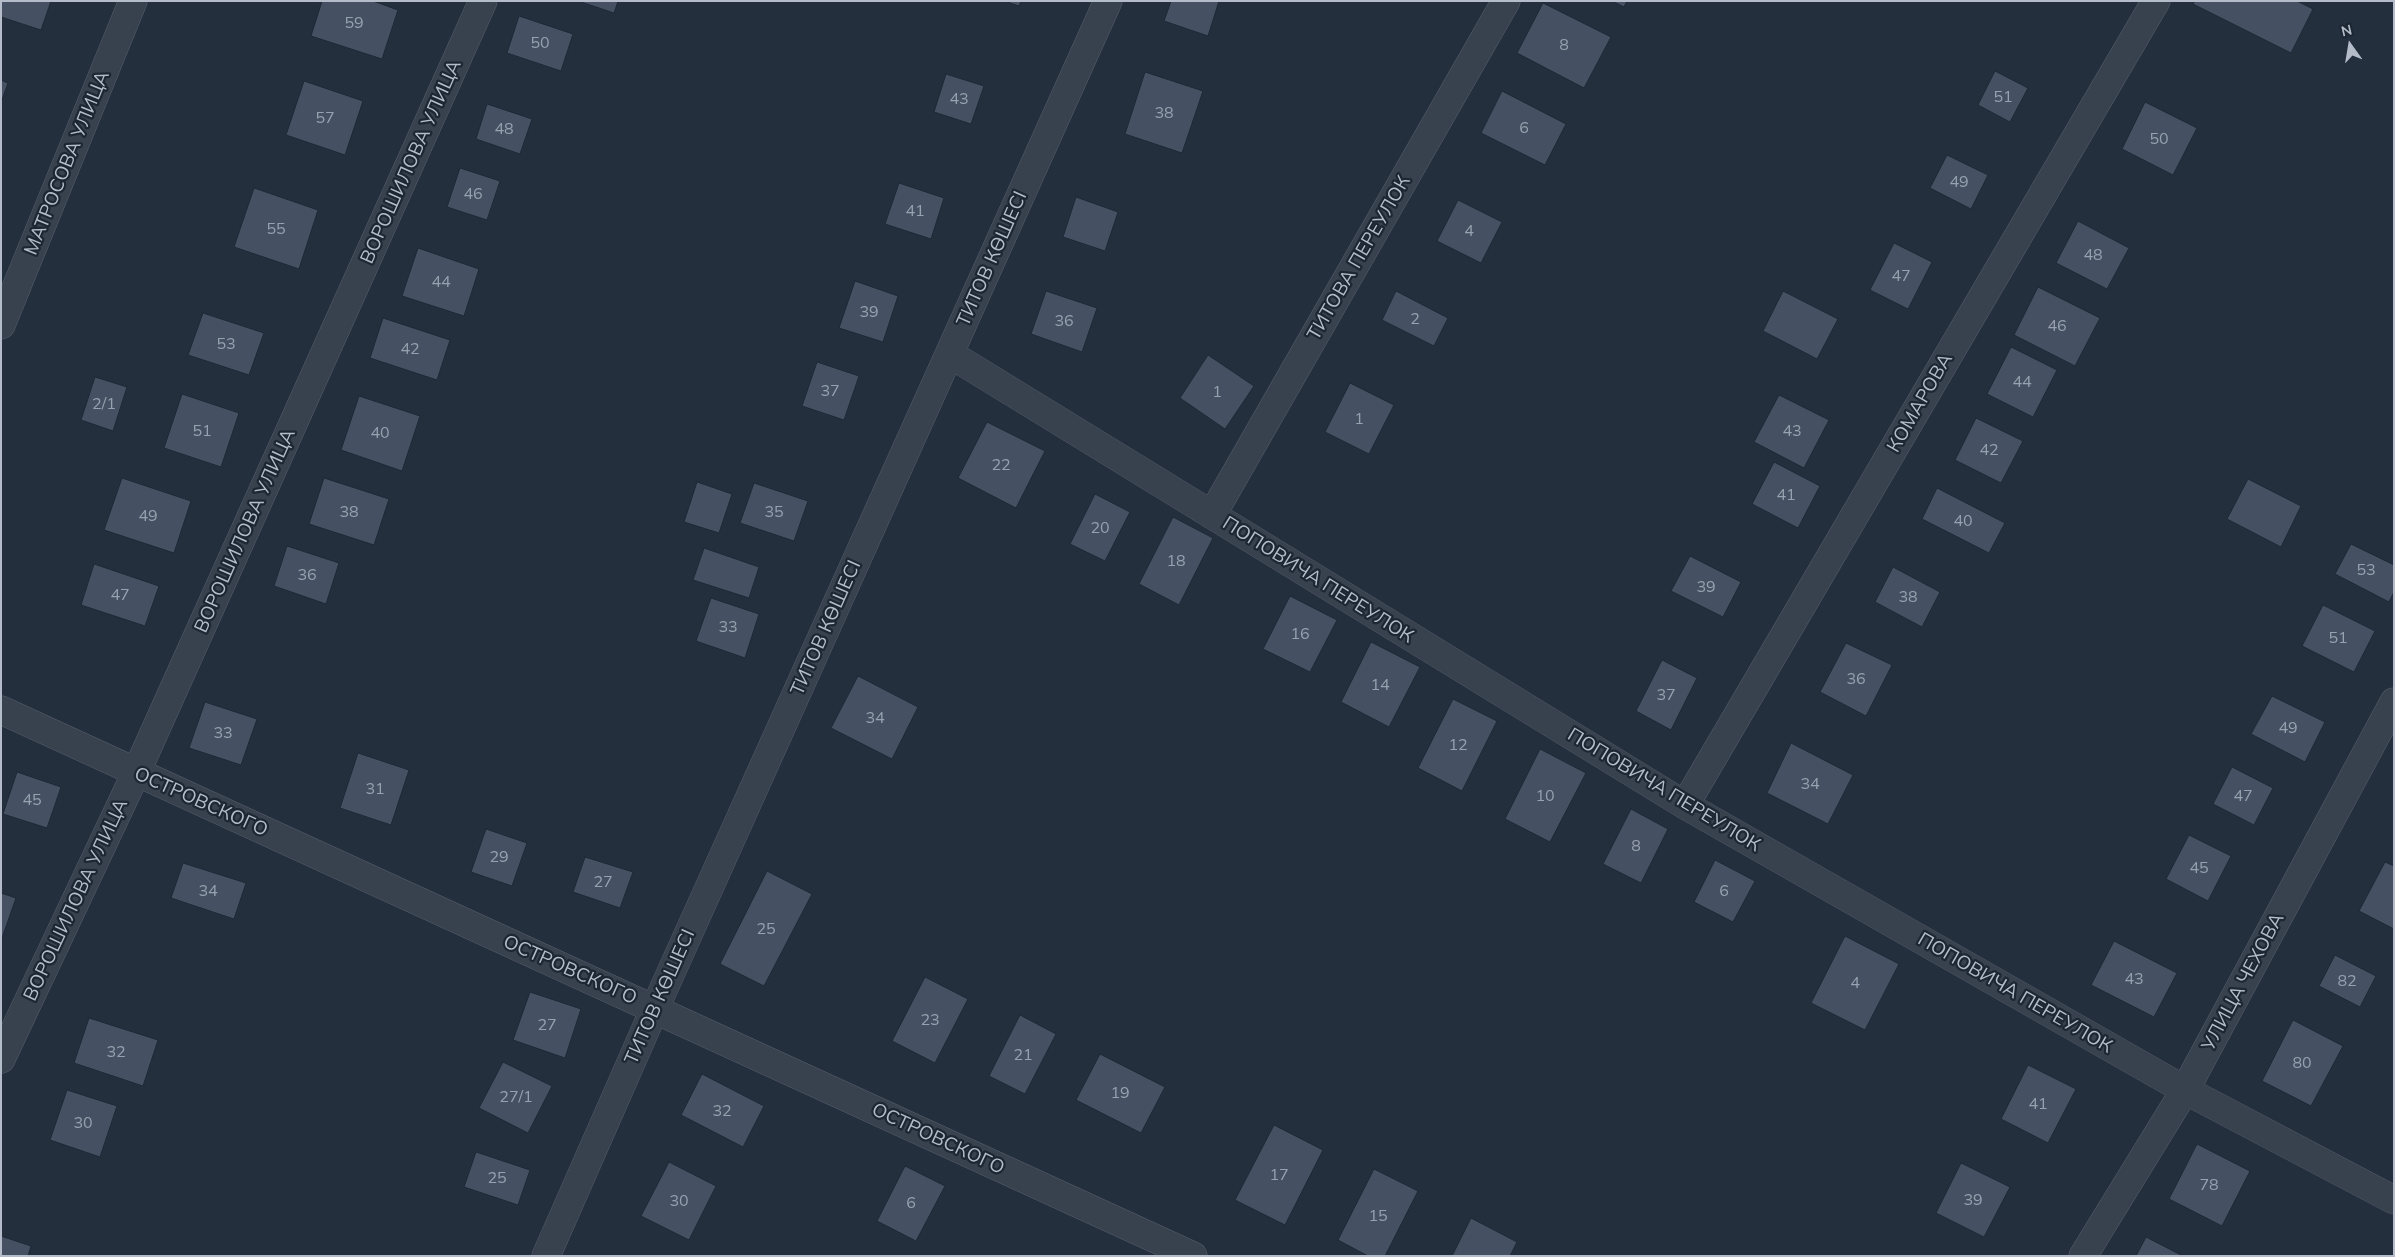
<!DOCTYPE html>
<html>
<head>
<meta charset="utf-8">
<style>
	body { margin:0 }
	#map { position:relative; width:2395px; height:1257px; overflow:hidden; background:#242f3e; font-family:Mulish,sans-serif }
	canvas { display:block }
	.frame { position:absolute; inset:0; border:2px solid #b4bcc9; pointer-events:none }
	.north { position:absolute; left:2325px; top:20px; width:50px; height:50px; -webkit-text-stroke:4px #1d2633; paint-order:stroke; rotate:347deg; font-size:14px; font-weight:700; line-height:20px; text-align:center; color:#b4bcc9 }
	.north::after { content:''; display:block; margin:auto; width:18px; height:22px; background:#b4bcc9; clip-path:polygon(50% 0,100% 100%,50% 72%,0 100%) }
</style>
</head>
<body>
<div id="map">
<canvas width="2395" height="1257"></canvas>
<div class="frame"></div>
<div class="north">N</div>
</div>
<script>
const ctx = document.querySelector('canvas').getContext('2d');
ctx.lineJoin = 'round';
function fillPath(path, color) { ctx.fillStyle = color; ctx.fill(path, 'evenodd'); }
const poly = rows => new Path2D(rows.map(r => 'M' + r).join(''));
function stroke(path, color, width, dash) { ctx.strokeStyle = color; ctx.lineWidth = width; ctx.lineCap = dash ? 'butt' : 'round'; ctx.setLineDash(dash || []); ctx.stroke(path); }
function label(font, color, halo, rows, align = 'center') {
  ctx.font = font + ' Mulish,sans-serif'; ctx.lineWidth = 4.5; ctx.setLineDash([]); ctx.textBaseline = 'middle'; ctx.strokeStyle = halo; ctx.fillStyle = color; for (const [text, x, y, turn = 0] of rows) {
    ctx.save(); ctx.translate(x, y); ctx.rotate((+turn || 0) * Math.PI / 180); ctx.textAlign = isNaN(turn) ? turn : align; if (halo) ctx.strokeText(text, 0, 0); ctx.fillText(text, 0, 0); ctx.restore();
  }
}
const building = poly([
	[1,1,51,1,41,30,1,17,1,1],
	[322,1,373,1,398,10,382,59,311,36,322,1],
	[578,1,618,1,614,13,578,1],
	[1004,1,1021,1,1019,6,1004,1],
	[1171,1,1219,1,1208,36,1164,21,1171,1],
	[1612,1,1627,1,1624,7,1612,1],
	[2195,1,2297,1,2313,9,2291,53,2193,4,2195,1],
	[1543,3,1611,37,1584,88,1517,53,1543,3],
	[519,16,573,34,561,71,507,53,519,16],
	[1995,71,2028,88,2010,122,1978,105,1995,71],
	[1145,72,1203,91,1182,153,1125,134,1145,72],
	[946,74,984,86,971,124,934,112,946,74],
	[1,80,8,83,1,103,1,80],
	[304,81,363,101,345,155,286,135,304,81],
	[1502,91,1566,124,1545,165,1481,133,1502,91],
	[2145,102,2197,128,2173,175,2122,149,2145,102],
	[487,104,532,119,520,154,476,139,487,104],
	[1947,155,1988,175,1971,209,1930,188,1947,155],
	[460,168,500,181,487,220,447,207,460,168],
	[899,183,944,198,931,239,885,224,899,183],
	[254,188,318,210,299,269,234,247,254,188],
	[1076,197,1118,212,1105,251,1063,237,1076,197],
	[1458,200,1502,222,1481,263,1437,241,1458,200],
	[2078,221,2129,248,2107,289,2056,263,2078,221],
	[1894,243,1932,262,1908,309,1870,290,1894,243],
	[418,248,479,269,464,316,402,296,418,248],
	[855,281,898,296,883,342,839,328,855,281],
	[2038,287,2100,318,2075,366,2014,335,2038,287],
	[1046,291,1097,308,1082,352,1031,334,1046,291],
	[1396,291,1448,318,1434,346,1382,320,1396,291],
	[1783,291,1838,319,1817,359,1763,331,1783,291],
	[203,313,264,333,249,375,188,355,203,313],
	[383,318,450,340,437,380,370,358,383,318],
	[2011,347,2057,370,2033,417,1987,394,2011,347],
	[1208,355,1254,386,1225,429,1180,398,1208,355],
	[817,362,859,376,844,420,802,406,817,362],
	[95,377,127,387,113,431,81,420,95,377],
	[1350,383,1394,405,1369,454,1325,432,1350,383],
	[182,394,239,413,221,467,164,448,182,394],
	[1779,395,1829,420,1804,468,1754,442,1779,395],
	[359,396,420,416,402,471,341,450,359,396],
	[1976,418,2023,441,2001,483,1955,460,1976,418],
	[987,422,1045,451,1016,508,958,478,987,422],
	[1774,462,1820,486,1798,528,1752,504,1774,462],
	[122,478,191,501,174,553,104,530,122,478],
	[324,478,389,499,374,545,309,524,324,478],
	[2248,479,2301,506,2281,547,2227,519,2248,479],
	[697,482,732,494,719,533,684,522,697,482],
	[754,483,808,501,794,541,740,523,754,483],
	[1937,488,2005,523,1989,553,1922,519,1937,488],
	[1095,494,1130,512,1105,561,1070,544,1095,494],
	[1173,517,1213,538,1179,605,1139,584,1173,517],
	[2351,544,2394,565,2394,592,2389,602,2335,574,2351,544],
	[287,546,339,563,326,604,274,586,287,546],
	[704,548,759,567,749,598,693,580,704,548],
	[1690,556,1741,582,1723,617,1671,591,1690,556],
	[94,564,159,586,145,626,81,605,94,564],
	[1893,567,1940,592,1922,627,1875,602,1893,567],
	[1290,596,1337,620,1310,672,1263,649,1290,596],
	[711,598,759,614,745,658,696,641,711,598],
	[2323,605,2375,631,2354,672,2302,646,2323,605],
	[1371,642,1420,667,1389,727,1341,702,1371,642],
	[1846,643,1892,665,1866,716,1820,692,1846,643],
	[1662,660,1697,678,1671,730,1636,711,1662,660],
	[858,676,918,707,892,759,831,728,858,676],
	[2272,696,2325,722,2305,762,2251,734,2272,696],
	[1453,699,1497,721,1462,791,1418,768,1453,699],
	[205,702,257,719,241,765,189,748,205,702],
	[1791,743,1853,775,1828,824,1767,793,1791,743],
	[1540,749,1586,773,1550,842,1505,819,1540,749],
	[358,753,409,770,391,825,340,808,358,753],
	[2232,767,2273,788,2254,825,2213,804,2232,767],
	[17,772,61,787,47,828,3,814,17,772],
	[1631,809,1668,829,1641,883,1603,864,1631,809],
	[486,829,527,843,512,886,471,872,486,829],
	[2189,835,2231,856,2208,901,2166,879,2189,835],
	[585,857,633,872,620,908,573,892,585,857],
	[1715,860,1755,881,1733,922,1694,902,1715,860],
	[2385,862,2394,866,2394,929,2359,911,2385,862],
	[183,863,246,883,234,919,171,898,183,863],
	[767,871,812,894,764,986,720,964,767,871],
	[1,893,16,898,2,938,1,938,1,893],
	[1845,936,1899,964,1865,1030,1811,1003,1845,936],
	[2114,941,2177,973,2154,1017,2091,985,2114,941],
	[2335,955,2376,976,2360,1007,2319,986,2335,955],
	[925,977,968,999,935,1063,892,1041,925,977],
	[530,992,581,1009,565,1058,513,1040,530,992],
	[1020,1015,1056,1034,1025,1094,989,1076,1020,1015],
	[89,1018,158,1040,143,1086,74,1063,89,1018],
	[2293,1020,2343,1046,2311,1106,2262,1081,2293,1020],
	[1100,1054,1165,1087,1141,1133,1076,1100,1100,1054],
	[503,1062,552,1086,528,1133,479,1108,503,1062],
	[2028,1065,2076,1089,2048,1143,2001,1119,2028,1065],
	[702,1074,764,1106,743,1147,681,1115,702,1074],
	[67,1090,117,1106,100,1157,50,1140,67,1090],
	[1274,1125,1323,1150,1285,1225,1235,1200,1274,1125],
	[2197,1144,2250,1171,2222,1226,2169,1199,2197,1144],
	[476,1152,530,1170,518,1205,464,1187,476,1152],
	[669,1162,716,1186,689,1240,641,1216,669,1162],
	[1961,1163,2010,1187,1984,1237,1936,1213,1961,1163],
	[905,1166,945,1186,916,1241,877,1221,905,1166],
	[1374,1169,1418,1191,1385,1256,1368,1256,1338,1240,1374,1169],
	[1471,1218,1517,1242,1510,1256,1452,1256,1471,1218],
	[1,1236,31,1246,28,1256,1,1256,1,1236],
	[2146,1237,2183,1256,2136,1256,2146,1237]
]);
fillPath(building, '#455162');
stroke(building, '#1f2835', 1);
const minor = poly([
	[1,325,133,1],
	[950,354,1685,805,2185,1090,2394,1200],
	[1212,515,1506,1],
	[1,710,1193,1256],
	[1685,805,2156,1],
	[1,1059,136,773,483,1],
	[546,1256,655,1008,1108,1],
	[2083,1256,2185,1090,2394,702]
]);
stroke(minor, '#565f6c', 29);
stroke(minor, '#38414e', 28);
label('16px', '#98a1af', null, [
	["59",354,23],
	["50",540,43],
	["8",1564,45],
	["51",2003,97],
	["43",959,99],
	["38",1164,113],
	["57",325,118],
	["6",1524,128],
	["48",504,129],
	["50",2159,139],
	["49",1959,182],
	["46",473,194],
	["41",915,211],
	["55",276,229],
	["4",1469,231],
	["48",2093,255],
	["47",1901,276],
	["44",441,282],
	["39",869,312],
	["2",1415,319],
	["36",1064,321],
	["46",2057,326],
	["53",226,344],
	["42",410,349],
	["44",2022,382],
	["37",830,391],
	["1",1217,392],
	["2/1",104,404],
	["1",1359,419],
	["51",202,431],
	["43",1792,431],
	["40",380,433],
	["42",1989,450],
	["22",1001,465],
	["41",1786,495],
	["38",349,512],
	["35",774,512],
	["49",148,516],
	["40",1963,521],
	["20",1100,528],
	["18",1176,561],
	["53",2366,570],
	["36",307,575],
	["39",1706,587],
	["47",120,595],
	["38",1908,597],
	["33",728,627],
	["16",1300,634],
	["51",2338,638],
	["36",1856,679],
	["14",1380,685],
	["37",1666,695],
	["34",875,718],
	["49",2288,728],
	["33",223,733],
	["12",1458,745],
	["34",1810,784],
	["31",375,789],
	["10",1545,796],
	["47",2243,796],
	["45",32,800],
	["8",1636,846],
	["29",499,857],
	["45",2199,868],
	["27",603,882],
	["34",208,891],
	["6",1724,891],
	["25",766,929],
	["43",2134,979],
	["82",2347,981],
	["4",1855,983],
	["23",930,1020],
	["27",547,1025],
	["32",116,1052],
	["21",1023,1055],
	["80",2302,1063],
	["19",1120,1093],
	["27/1",516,1097],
	["41",2038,1104],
	["32",722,1111],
	["30",83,1123],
	["17",1279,1175],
	["25",497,1178],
	["78",2209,1185],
	["39",1973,1200],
	["30",679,1201],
	["6",911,1203],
	["15",1378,1216]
]);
label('19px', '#b4bcc9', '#1d2633', [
	["ВОРОШИЛОВА УЛИЦА",411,162,-66],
	["МАТРОСОВА УЛИЦА",67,163,-68],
	["ТИТОВА ПЕРЕУЛОК",1359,258,-60],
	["ТИТОВ КӨШЕСІ",992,259,-66],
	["КОМАРОВА",1920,403,-60],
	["ВОРОШИЛОВА УЛИЦА",245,531,-66],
	["ПОПОВИЧА ПЕРЕУЛОК",1318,580,32],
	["ТИТОВ КӨШЕСІ",826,628,-66],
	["ПОПОВИЧА ПЕРЕУЛОК",1664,790,31],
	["ОСТРОВСКОГО",201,802,24],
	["ВОРОШИЛОВА УЛИЦА",76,900,-65],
	["ОСТРОВСКОГО",570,970,24],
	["УЛИЦА ЧЕХОВА",2243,982,-62],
	["ПОПОВИЧА ПЕРЕУЛОК",2015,993,30],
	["ТИТОВ КӨШЕСІ",660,997,-66],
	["ОСТРОВСКОГО",938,1139,25]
]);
</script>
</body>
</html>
